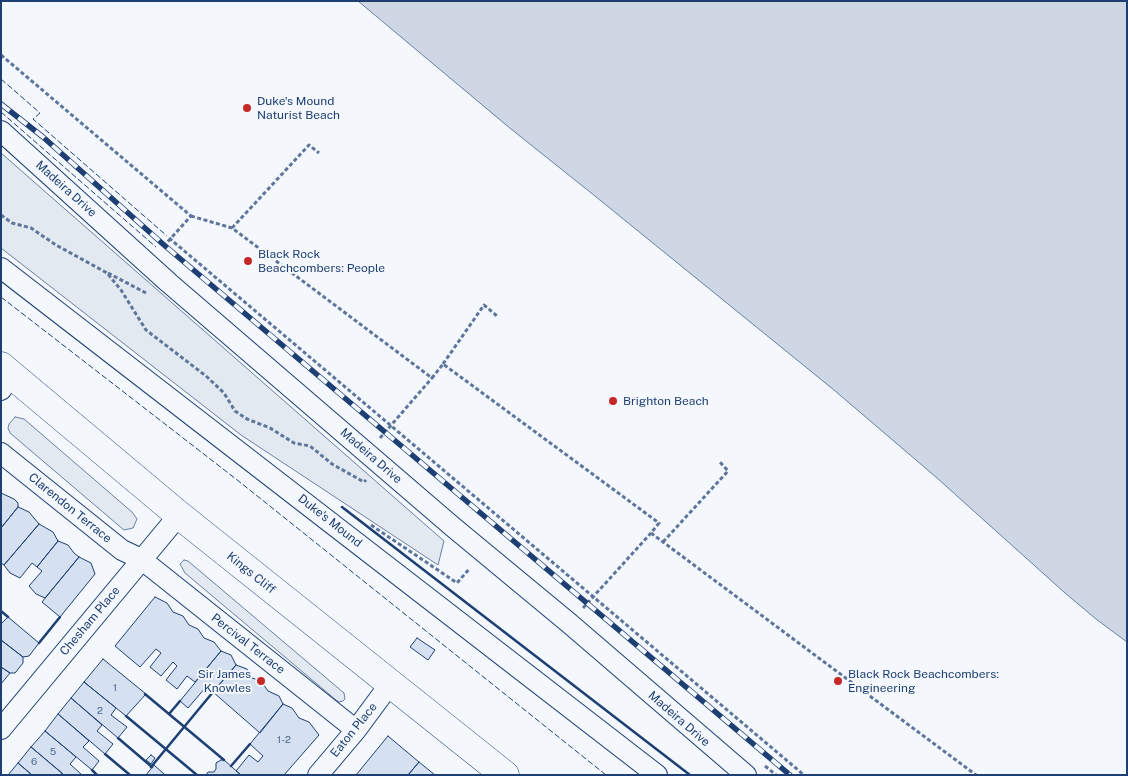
<!DOCTYPE html>
<html>
<head>
<meta charset="utf-8">
<style>
	body { margin:0 }
	#map { position:relative; width:1128px; height:776px; overflow:hidden; background:#f4f7fb; font-family:"Public Sans",sans-serif }
	canvas { display:block }
	.frame { position:absolute; inset:0; border:2px solid #1d3f73; pointer-events:none }
</style>
</head>
<body>
<div id="map">
<canvas width="1128" height="776"></canvas>
<div class="frame"></div>
</div>
<script>
const ctx = document.querySelector('canvas').getContext('2d');
ctx.lineJoin = 'round';
function fillPath(path, color) { ctx.fillStyle = color; ctx.fill(path, 'evenodd'); }
const poly = rows => new Path2D(rows.map(r => 'M' + r).join(''));
function stroke(path, color, width, dash) { ctx.strokeStyle = color; ctx.lineWidth = width; ctx.lineCap = dash ? 'butt' : 'round'; ctx.setLineDash(dash || []); ctx.stroke(path); }
function label(font, color, halo, rows, align = 'center') {
  ctx.font = font + ' "Public Sans",sans-serif'; ctx.lineWidth = 4; ctx.setLineDash([]); ctx.textBaseline = 'middle'; ctx.strokeStyle = halo; ctx.fillStyle = color; for (const [text, x, y, turn = 0] of rows) {
    ctx.save(); ctx.translate(x, y); ctx.rotate((+turn || 0) * Math.PI / 180); ctx.textAlign = isNaN(turn) ? turn : align; if (halo) ctx.strokeText(text, 0, 0); ctx.fillText(text, 0, 0); ctx.restore();
  }
}
const green = poly([
	[1,153,444,541,438,565,241,435,1,248,1,153],
	[15,417,24,419,132,512,137,519,133,528,124,530,10,433,8,428,9,424,15,417],
	[184,560,188,561,344,693,345,699,343,701,339,702,336,700,185,573,180,564,184,560]
]);
fillPath(green, '#e3e9f0');
stroke(green, '#687fa3', 1);
const water = poly([
	[358,1,1127,1,1127,642,1096,619,1065,593,937,478,834,390,590,192,511,129,358,1]
]);
fillPath(water, '#cfd7e4');
stroke(water, '#687fa3', 1);
const building = poly([
	[1,493,14,499,18,503,18,507,1,528,1,493],
	[18,507,29,512,39,524,4,565,1,563,1,528,18,507],
	[39,524,53,532,58,541,37,567,32,563,20,578,10,573,4,565,39,524],
	[58,541,68,545,74,553,79,557,45,598,36,594,29,586,42,571,37,567,58,541],
	[79,557,91,563,95,574,60,617,42,602,79,557],
	[155,597,167,603,173,612,183,616,189,625,198,629,204,638,214,642,221,651,195,682,187,676,177,689,166,680,177,666,173,662,161,676,150,667,161,653,156,649,140,667,115,646,155,597],
	[8,617,39,643,29,656,23,657,1,640,1,624,8,617],
	[417,638,435,650,428,660,410,647,417,638],
	[1,640,23,657,23,663,15,673,10,673,1,667,1,640],
	[221,651,231,655,236,665,213,692,206,687,188,708,180,701,221,651],
	[103,659,146,694,126,716,84,682,103,659],
	[236,665,247,669,252,678,261,681,268,691,279,696,283,704,260,733,213,692,236,665],
	[1,667,10,673,1,684,1,667],
	[84,682,116,708,111,715,127,727,118,738,71,698,84,682],
	[71,698,102,725,97,731,113,744,105,754,58,714,71,698],
	[283,704,292,708,299,718,309,722,319,735,284,775,241,775,236,771,249,755,258,762,263,756,250,744,283,704],
	[58,714,89,741,83,747,99,761,92,770,45,731,58,714],
	[45,731,76,757,70,764,82,775,64,775,31,747,45,731],
	[388,736,419,762,408,775,356,775,388,736],
	[31,747,62,773,61,775,32,775,18,763,31,747],
	[151,755,155,758,151,764,146,760,151,755],
	[221,760,224,760,241,775,206,775,208,772,214,772,216,769,216,763,221,760],
	[419,762,435,775,408,775,419,762],
	[18,763,32,775,8,775,18,763],
	[154,765,164,774,163,775,146,775,154,765]
]);
fillPath(building, '#d5e0f0');
stroke(building, '#1d3f73', 1);
const street = poly([
	[1,131,169,283,453,527,569,623,746,775],
	[1,268,657,775],
	[1,390,11,375],
	[1,453,122,550,141,559,356,730],
	[1,729,179,515],
	[318,775,356,730,390,684]
]);
const primary = poly([
	[1,366,179,515,505,775]
]);
stroke(street, '#1d3f73', 22);
stroke(primary, '#1d3f73', 29);
stroke(poly([
	[1,55,191,216,162,248],
	[1,215,12,223,31,228,56,245,107,273,121,290,146,330,206,376,224,393,235,411,247,419,270,428,294,443,310,446,332,464,364,482,366,480],
	[191,216,232,228,432,378,443,364,659,523,651,533,663,542,976,775],
	[232,228,309,145,319,153],
	[169,238,804,775],
	[108,273,146,293],
	[443,364,484,305,497,316],
	[380,438,432,378],
	[371,525,457,583,470,568],
	[663,542,728,471,719,461],
	[583,608,651,533],
	[765,766,776,775]
]), '#5e769c', 3, [4, 2.5]);
stroke(street, '#f4f7fb', 20);
stroke(primary, '#f4f7fb', 28);
const rail = poly([
	[1,104,43,137,164,245,790,775]
]);
stroke(rail, '#1d3f73', 5.5);
stroke(rail, '#f4f7fb', 4, [11]);
stroke(poly([
	[1,79,40,113,33,119,167,236],
	[1,112,156,247],
	[1,297,236,479,606,775]
]), '#1d3f73', 1, [6, 2.5]);
stroke(poly([
	[342,507,690,775],
	[1,611,8,617],
	[39,643,60,617],
	[145,694,224,760],
	[169,714,180,701],
	[126,716,197,775],
	[118,738,152,767],
	[105,754,130,775],
	[231,766,250,744],
	[151,767,213,692],
	[92,770,97,775]
]), '#1d3f73', 2.5);
for (const [x, y, r, color] of [
	[247,108,5,"#c62828"],
	[248,261,5,"#c62828"],
	[613,401,5,"#c62828"],
	[261,681,5,"#c62828"],
	[838,681,5,"#c62828"]
]) { const dot = new Path2D(); dot.arc(x, y, r, 0, 2 * Math.PI); ctx.fillStyle = color; ctx.fill(dot); stroke(dot, '#f4f7fb', 2); }
label('10px', '#4b6792', null, [
	["1",115,688],
	["2",100,711],
	["1-2",284,740],
	["5",53,752],
	["6",34,762]
]);
label('12px', '#1d3f73', '#f4f7fb', [
	["Duke's Mound",257,101],
	["Naturist Beach",257,115],
	["Black Rock",258,254],
	["Beachcombers: People",258,268],
	["Brighton Beach",623,401],
	["Sir James",251,674,"right"],
	["Knowles",251,688,"right"],
	["Black Rock Beachcombers:",848,674],
	["Engineering",848,688]
], 'left');
label('12px', '#1d3f73', '#f4f7fb', [
	["Madeira Drive",66,189,42],
	["Madeira Drive",371,456,41],
	["Clarendon Terrace",70,508,39],
	["Duke's Mound",330,521,38],
	["Kings Cliff",251,573,39],
	["Chesham Place",90,621,-50],
	["Percival Terrace",248,644,38],
	["Madeira Drive",679,719,41],
	["Eaton Place",354,730,-51]
]);
</script>
</body>
</html>
